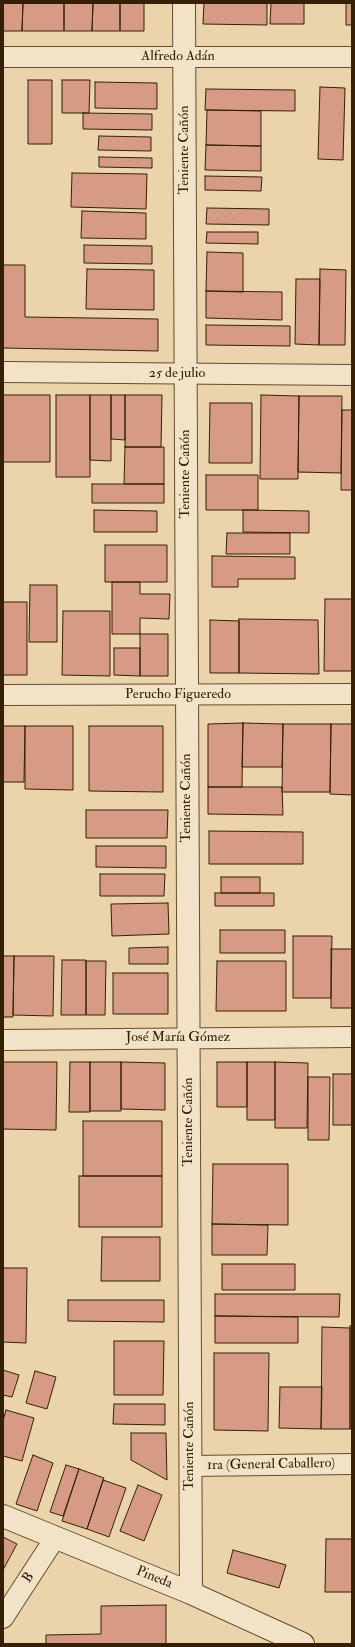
<!DOCTYPE html>
<html>
<head>
<meta charset="utf-8">
<style>
	body { margin:0 }
	#map { position:relative; width:355px; height:1647px; overflow:hidden; background:#ebd4ab; font-family:"IM FELL Double Pica",serif }
	canvas { display:block }
	.frame { position:absolute; inset:0; border:4px solid #362005; pointer-events:none }
</style>
</head>
<body>
<div id="map">
<canvas width="355" height="1647"></canvas>
<div class="frame"></div>
</div>
<script>
const ctx = document.querySelector('canvas').getContext('2d');
ctx.lineJoin = 'round';
function fillPath(path, color) { ctx.fillStyle = color; ctx.fill(path, 'evenodd'); }
const poly = rows => new Path2D(rows.map(r => 'M' + r).join(''));
function stroke(path, color, width, dash) { ctx.strokeStyle = color; ctx.lineWidth = width; ctx.lineCap = dash ? 'butt' : 'round'; ctx.setLineDash(dash || []); ctx.stroke(path); }
function label(font, color, halo, rows, align = 'center') {
  ctx.font = font + ' "IM FELL Double Pica",serif'; ctx.lineWidth = 3.5; ctx.setLineDash([]); ctx.textBaseline = 'middle'; ctx.strokeStyle = halo; ctx.fillStyle = color; for (const [text, x, y, turn = 0] of rows) {
    ctx.save(); ctx.translate(x, y); ctx.rotate((+turn || 0) * Math.PI / 180); ctx.textAlign = isNaN(turn) ? turn : align; if (halo) ctx.strokeText(text, 0, 0); ctx.fillText(text, 0, 0); ctx.restore();
  }
}
const building = poly([
	[3,3,23,3,22,31,3,31,3,3],
	[23,3,64,3,64,31,22,31,23,3],
	[64,3,93,3,92,31,64,31,64,3],
	[93,3,120,3,120,31,92,31,93,3],
	[120,3,144,3,144,31,120,31,120,3],
	[204,3,267,3,267,25,203,24,204,3],
	[271,3,304,3,304,24,270,24,271,3],
	[346,3,352,3,352,25,346,25,346,3],
	[28,80,52,80,52,144,28,144,28,80],
	[62,80,90,80,89,113,62,113,62,80],
	[95,82,157,83,157,109,95,108,95,82],
	[320,87,345,88,343,160,318,159,320,87],
	[206,89,295,90,295,111,205,110,206,89],
	[207,110,261,111,261,146,206,145,207,110],
	[83,113,152,114,152,130,83,129,83,113],
	[99,136,151,137,151,151,98,150,99,136],
	[206,145,261,146,261,171,205,170,206,145],
	[99,157,152,158,152,168,99,167,99,157],
	[72,173,147,174,146,209,71,207,72,173],
	[205,176,262,177,261,191,205,190,205,176],
	[207,208,269,209,269,225,206,224,207,208],
	[82,211,146,213,146,239,81,238,82,211],
	[207,232,258,232,258,244,206,243,207,232],
	[84,245,152,246,152,264,84,263,84,245],
	[207,252,243,253,243,292,206,291,207,252],
	[3,265,25,265,25,317,158,319,158,351,3,348,3,265],
	[87,269,154,270,154,310,86,309,87,269],
	[320,269,346,270,345,345,319,345,320,269],
	[296,279,320,279,319,345,295,344,296,279],
	[206,291,282,292,282,320,206,318,206,291],
	[206,325,290,326,290,346,206,345,206,325],
	[3,395,50,395,50,462,3,462,3,395],
	[56,395,90,395,90,477,56,477,56,395],
	[90,395,111,395,111,461,90,460,90,395],
	[111,395,125,395,125,440,111,439,111,395],
	[125,395,162,395,161,447,125,447,125,395],
	[261,395,299,396,298,479,260,479,261,395],
	[299,396,342,396,341,473,298,472,299,396],
	[210,403,252,403,252,463,209,463,210,403],
	[342,410,352,410,352,490,341,490,342,410],
	[125,447,164,447,164,484,124,484,125,447],
	[206,475,258,475,258,510,206,510,206,475],
	[92,484,164,484,164,503,92,503,92,484],
	[94,510,157,511,157,532,94,532,94,510],
	[243,510,309,511,309,533,243,532,243,510],
	[227,533,290,533,290,554,226,554,227,533],
	[105,545,167,545,167,582,105,582,105,545],
	[212,556,295,557,295,579,238,579,238,587,212,587,212,556],
	[112,582,140,582,140,594,170,594,169,619,140,618,140,634,112,634,112,582],
	[30,585,57,585,57,642,29,642,30,585],
	[325,599,352,599,352,671,324,671,325,599],
	[3,602,27,602,27,675,3,675,3,602],
	[63,611,110,611,110,676,62,675,63,611],
	[239,619,318,620,319,674,239,673,239,619],
	[210,620,239,621,239,673,210,673,210,620],
	[140,634,168,634,168,676,140,676,140,634],
	[114,648,140,648,140,676,114,675,114,648],
	[243,723,283,724,282,767,242,767,243,723],
	[243,723,242,787,208,787,208,724,243,723],
	[283,724,331,724,330,792,282,792,283,724],
	[331,724,352,724,352,795,330,794,331,724],
	[3,726,25,726,24,782,3,782,3,726],
	[25,726,73,726,73,790,25,789,25,726],
	[89,726,163,726,163,792,89,791,89,726],
	[208,787,282,787,283,815,208,814,208,787],
	[86,810,168,810,167,838,86,838,86,810],
	[209,831,303,832,303,864,209,864,209,831],
	[96,846,166,846,166,868,96,867,96,846],
	[100,874,165,874,164,896,100,896,100,874],
	[221,877,260,877,260,893,221,893,221,877],
	[215,893,274,893,274,906,215,906,215,893],
	[168,903,169,934,112,936,111,904,168,903],
	[220,930,285,930,285,953,220,953,220,930],
	[293,936,332,936,331,998,293,998,293,936],
	[168,947,168,964,129,964,129,948,168,947],
	[331,949,352,949,352,1008,331,1008,331,949],
	[3,956,14,956,13,1017,3,1017,3,956],
	[14,956,54,956,53,1016,13,1015,14,956],
	[62,960,86,960,86,1015,61,1015,62,960],
	[86,961,106,961,105,1015,86,1015,86,961],
	[217,961,286,961,286,1011,216,1011,217,961],
	[113,973,168,973,168,1014,113,1014,113,973],
	[3,1062,57,1062,56,1130,3,1129,3,1062],
	[70,1062,90,1062,90,1112,69,1112,70,1062],
	[90,1062,121,1062,121,1111,90,1111,90,1062],
	[121,1062,165,1063,165,1110,121,1109,121,1062],
	[217,1062,247,1062,247,1107,217,1107,217,1062],
	[247,1062,275,1062,275,1120,247,1120,247,1062],
	[275,1062,308,1063,307,1128,275,1128,275,1062],
	[333,1074,352,1074,352,1125,333,1125,333,1074],
	[308,1077,330,1077,329,1140,308,1140,308,1077],
	[83,1121,162,1121,162,1176,83,1176,83,1121],
	[213,1164,288,1164,288,1225,212,1224,213,1164],
	[79,1176,162,1176,162,1227,79,1227,79,1176],
	[212,1224,268,1225,267,1255,212,1255,212,1224],
	[102,1237,160,1237,160,1281,101,1281,102,1237],
	[222,1264,295,1264,295,1290,222,1290,222,1264],
	[3,1268,27,1268,26,1343,3,1342,3,1268],
	[215,1294,340,1294,339,1317,215,1316,215,1294],
	[68,1300,164,1300,164,1322,68,1321,68,1300],
	[215,1316,298,1317,298,1343,215,1343,215,1316],
	[350,1326,352,1326,352,1429,350,1429,350,1326],
	[322,1327,350,1328,350,1429,321,1429,322,1327],
	[114,1341,164,1341,163,1395,114,1395,114,1341],
	[214,1353,269,1353,268,1431,214,1430,214,1353],
	[3,1370,19,1375,12,1397,3,1395,3,1370],
	[35,1371,56,1377,47,1409,26,1403,35,1371],
	[280,1387,322,1387,321,1429,279,1428,280,1387],
	[114,1404,165,1404,165,1425,113,1424,114,1404],
	[6,1410,34,1418,22,1461,3,1456,3,1421,6,1410],
	[131,1433,166,1433,167,1480,131,1460,131,1433],
	[33,1455,53,1463,37,1511,16,1504,33,1455],
	[66,1465,79,1469,63,1516,50,1512,66,1465],
	[79,1469,104,1478,87,1529,62,1521,79,1469],
	[103,1480,126,1488,109,1537,87,1529,103,1480],
	[138,1485,162,1495,144,1541,120,1531,138,1485],
	[3,1537,17,1544,3,1570,3,1537],
	[326,1539,352,1539,352,1592,325,1592,326,1539],
	[233,1550,286,1565,279,1588,227,1573,233,1550],
	[166,1605,166,1644,46,1644,46,1635,101,1634,101,1606,166,1605]
]);
fillPath(building, '#d69b84');
stroke(building, '#362005', 1);
const minor = poly([
	[3,57,352,57],
	[3,372,352,375],
	[3,695,352,694],
	[3,1040,352,1037],
	[190,1466,352,1464],
	[3,1618,55,1538]
]);
const tertiary = poly([
	[184,3,191,1593],
	[3,1516,191,1593,303,1644]
]);
stroke(minor, '#634d2e', 22);
stroke(tertiary, '#634d2e', 24);
stroke(minor, '#f2e3c8', 20);
stroke(tertiary, '#f2e3c8', 22);
label('14px', '#362005', '#f2e3c8', [
	["Alfredo Adán",178,57],
	["Teniente Cañón",185,150,-90],
	["25 de julio",177,374],
	["Teniente Cañón",186,474,-90],
	["Perucho Figueredo",178,695],
	["Teniente Cañón",187,798,-90],
	["José María Gómez",178,1038],
	["Teniente Cañón",189,1122,-90],
	["Teniente Cañón",190,1446,-90],
	["1ra (General Caballero)",271,1465,-1],
	["B",29,1578,-57],
	["Pineda",154,1578,22]
]);
</script>
</body>
</html>
